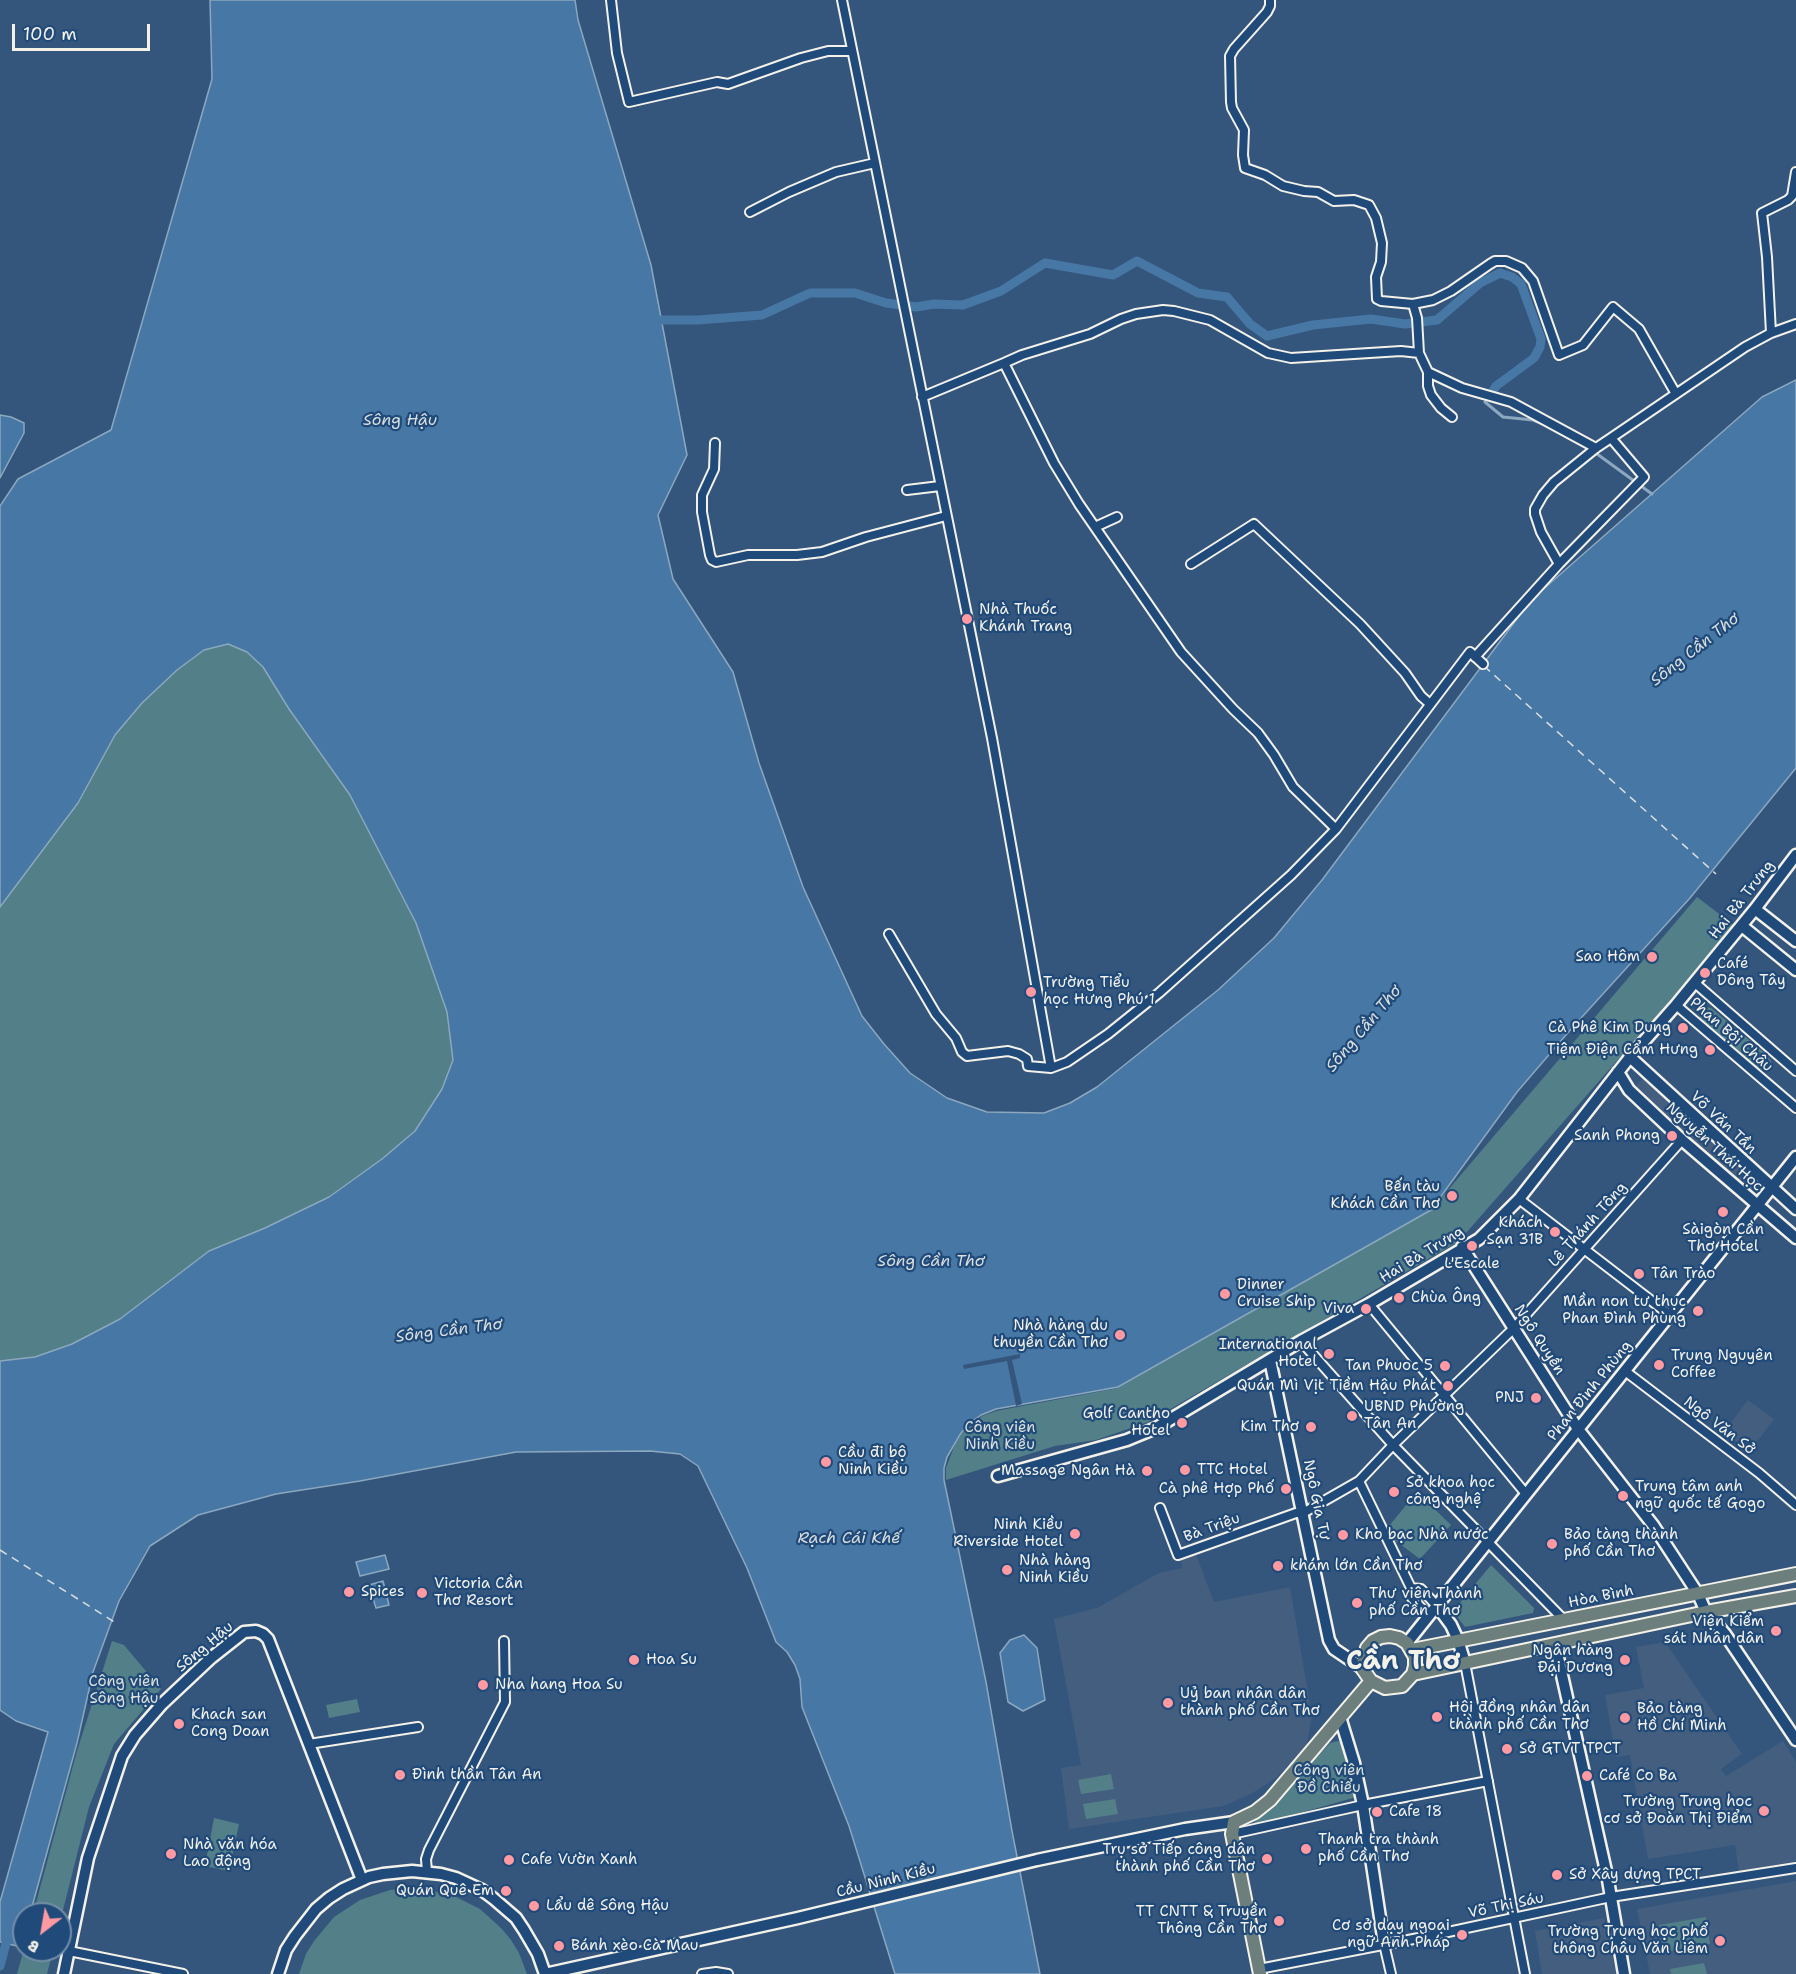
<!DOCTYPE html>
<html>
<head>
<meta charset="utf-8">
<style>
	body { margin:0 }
	#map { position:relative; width:1796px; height:1974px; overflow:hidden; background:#34567d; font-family:"Shantell Sans",sans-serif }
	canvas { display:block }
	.north { position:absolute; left:12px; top:1902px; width:60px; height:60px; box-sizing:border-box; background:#1f4a7a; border:2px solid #748da6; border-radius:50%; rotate:211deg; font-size:16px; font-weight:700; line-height:24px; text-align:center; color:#f4f1e8 }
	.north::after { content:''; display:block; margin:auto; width:21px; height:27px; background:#ff9aa2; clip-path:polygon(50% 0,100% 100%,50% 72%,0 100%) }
	.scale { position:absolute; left:12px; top:24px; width:138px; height:27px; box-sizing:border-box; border:3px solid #f4f1e8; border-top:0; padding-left:8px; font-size:18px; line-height:21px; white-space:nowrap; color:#f4f1e8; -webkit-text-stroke:4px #1f4a7a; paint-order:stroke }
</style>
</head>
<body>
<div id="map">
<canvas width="1796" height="1974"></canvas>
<div class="north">B</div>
<div class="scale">100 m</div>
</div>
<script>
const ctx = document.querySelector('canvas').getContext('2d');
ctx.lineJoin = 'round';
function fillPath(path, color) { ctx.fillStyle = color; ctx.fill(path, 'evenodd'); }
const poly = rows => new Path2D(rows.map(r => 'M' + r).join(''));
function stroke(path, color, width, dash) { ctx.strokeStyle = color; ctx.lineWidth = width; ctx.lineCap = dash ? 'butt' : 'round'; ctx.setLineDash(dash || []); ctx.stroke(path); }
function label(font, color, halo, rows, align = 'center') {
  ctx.font = font + ' "Shantell Sans",sans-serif'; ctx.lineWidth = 4.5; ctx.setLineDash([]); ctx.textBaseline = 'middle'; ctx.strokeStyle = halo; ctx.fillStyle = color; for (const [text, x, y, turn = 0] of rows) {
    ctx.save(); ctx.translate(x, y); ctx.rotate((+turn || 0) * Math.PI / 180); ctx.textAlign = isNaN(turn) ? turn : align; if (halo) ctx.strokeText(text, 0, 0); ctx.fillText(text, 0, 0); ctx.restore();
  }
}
fillPath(poly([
	[1643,1078,1761,1184,1750,1196,1631,1092],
	[1748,1400,1774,1419,1749,1452,1724,1432],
	[1195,1552,1214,1602,1290,1587,1312,1716,1306,1748,1276,1778,1251,1794,1223,1806,1069,1829,1061,1768,1081,1765,1054,1619,1097,1608,1159,1573,1182,1568,1181,1557],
	[1665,1642,1742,1754,1721,1769,1726,1776,1783,1741,1796,1762,1796,1861,1739,1872,1735,1845,1648,1859,1630,1755,1616,1757,1605,1695,1644,1688,1636,1647],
	[1796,1881,1796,1974,1650,1974,1637,1909],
	[1604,1918,1616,1974,1542,1974,1535,1931]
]), '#435e7f');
fillPath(poly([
	[228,644,247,652,263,667,289,709,350,795,416,923,447,1012,453,1060,442,1089,415,1131,382,1159,328,1197,265,1228,209,1251,120,1319,72,1344,35,1357,0,1361,0,907,78,804,115,735,142,703,177,670,204,649],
	[1697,897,1735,926,1466,1233,1454,1244,1148,1422,1096,1440,1055,1446,946,1480,946,1468,954,1447,962,1433,982,1416,996,1411,1118,1388,1431,1210],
	[1705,1007,1711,1008,1767,1055,1771,1061,1770,1068,1763,1070,1756,1067,1700,1019,1699,1013,1701,1009],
	[1417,1492,1451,1525,1420,1559,1384,1532],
	[1491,1565,1534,1608,1533,1613,1465,1627,1453,1611],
	[112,1641,124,1645,161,1689,114,1744,89,1807,60,1922,60,1914,33,1914,77,1751],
	[357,1699,360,1712,329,1718,326,1705],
	[1338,1741,1344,1743,1356,1794,1353,1798,1250,1827,1330,1743],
	[1111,1774,1114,1789,1081,1794,1078,1780],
	[1115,1799,1118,1814,1086,1819,1083,1804],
	[214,1818,239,1824,229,1871,205,1866],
	[406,1888,421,1889,452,1895,480,1909,502,1929,511,1940,519,1953,527,1974,299,1974,306,1954,314,1941,334,1917,360,1900,390,1890],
	[1706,1917,1710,1944,1664,1952,1659,1925],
	[24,1949,53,1950,47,1974,17,1974],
	[1704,1963,1707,1974,1671,1974,1670,1969]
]), '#527f88');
const water = poly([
	[210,0,575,0,578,20,651,265,687,455,658,515,673,579,733,672,759,763,803,887,862,1016,884,1044,910,1073,947,1098,987,1112,1044,1113,1070,1103,1097,1087,1218,990,1274,938,1322,880,1531,600,1762,397,1796,380,1796,768,1690,898,1572,1028,1517,1092,1431,1210,1118,1387,996,1409,981,1415,970,1423,961,1433,947,1457,944,1468,944,1480,986,1682,1012,1831,1040,1974,895,1974,849,1826,802,1707,800,1679,795,1665,787,1652,776,1642,747,1568,698,1466,680,1454,650,1451,516,1452,360,1481,276,1494,198,1515,150,1546,119,1601,93,1672,77,1743,30,1914,24,1914,24,1930,17,1946,0,1942,0,1902,48,1732,16,1721,0,1710,0,1361,35,1357,72,1344,120,1319,209,1251,265,1228,329,1197,382,1159,415,1131,442,1089,453,1060,447,1012,416,923,350,795,289,709,263,667,247,652,228,644,204,650,177,670,142,703,115,735,78,803,0,907,0,506,18,479,111,430,212,79,210,0],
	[0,415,11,417,24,423,24,433,0,478,0,415],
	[385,1555,389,1569,360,1576,356,1562,385,1555],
	[383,1581,389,1605,376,1608,369,1585,383,1581],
	[1024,1635,1037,1648,1045,1700,1023,1711,1008,1702,1000,1653,1010,1640,1024,1635]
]);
fillPath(water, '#4777a4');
stroke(water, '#8ca8bf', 1.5);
fillPath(poly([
	[1020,1354,1020,1358,1012,1360,1022,1404,1016,1406,1007,1361,964,1369,963,1365]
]), '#34567d');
stroke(poly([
	[1485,402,1503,417,1533,420,1548,426],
	[1593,451,1652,494]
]), '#8ca8bf', 3);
stroke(poly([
	[661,320,698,320,762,315,810,293,855,293,886,303,916,307,934,304,963,305,1001,291,1045,263,1113,275,1137,261,1198,293,1227,297,1250,324,1267,336,1313,325,1371,319,1405,324,1437,320,1480,283,1500,273,1512,277,1521,284,1541,339,1540,347,1534,358,1496,386,1493,391],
	[0,1966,9,1932]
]), '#4777a4', 9);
stroke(poly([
	[1484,666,1716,874],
	[0,1550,116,1623]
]), '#dadfde', 1.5, [8, 6]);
const street = poly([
	[611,0,617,53,629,102,717,82,728,84,801,58,828,51,852,51],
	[842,0,992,738,1051,1068,1067,1062,1108,1034,1159,993,1291,875,1336,829,1470,652,1483,664],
	[1270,0,1270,6,1267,12,1234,49,1230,56,1231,102,1232,108,1244,130,1243,155,1245,168,1265,175,1283,186,1304,191,1318,192,1334,201,1354,200,1369,205,1376,218,1382,243,1381,262,1376,277,1377,299,1381,301,1413,304],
	[750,212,789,192,836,172,875,163],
	[1771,333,1767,257,1762,213,1788,200,1792,196,1796,172],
	[1419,353,1417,318,1413,304,1433,300,1451,291,1490,264,1495,261,1506,261,1522,268,1533,281,1559,355,1583,345,1613,307,1639,329,1676,394],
	[1428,372,1462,388,1511,402,1596,448],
	[922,397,1004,363],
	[715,443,714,469,702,495,702,512,710,555,712,560,716,562,748,555,797,555,822,552,866,537,946,516],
	[907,490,940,486],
	[1095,527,1117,517],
	[1191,564,1254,524,1360,624,1405,673,1421,696,1430,704],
	[1559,564,1541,532,1535,514,1535,509,1543,495,1554,482,1596,448,1611,438],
	[1475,657,1559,564,1644,477,1611,438,1745,347,1771,333,1796,324],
	[1336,829,1293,787,1274,755,1258,733,1233,709,1181,652,1079,504,1054,463,1004,363,1022,355,1090,334,1121,319,1136,314,1163,310,1174,311,1210,320,1268,353,1291,358,1401,351,1419,353,1428,372,1428,386,1431,395,1441,408,1452,417],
	[889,934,936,1014,956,1038,962,1052,967,1056,1008,1051,1019,1054,1027,1059,1028,1066,1051,1068],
	[1695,983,1796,1071],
	[1676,1005,1796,1108],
	[1519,1199,1670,1315],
	[1369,1304,1526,1494],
	[1301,1341,1393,1445,1564,1620],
	[1625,1371,1759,1473,1796,1505],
	[1359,1481,1411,1588,1412,1598,1429,1616],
	[1160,1508,1178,1555,1296,1513,1303,1513,1359,1481,1393,1445,1514,1328,1682,1140],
	[1411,1588,1421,1589,1437,1606],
	[1465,1663,1525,1974],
	[309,1744,418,1727],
	[1232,1834,1363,1805,1488,1781],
	[427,1872,426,1859,429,1850,505,1702,504,1641],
	[1384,1944,1391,1974],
	[69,1951,183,1974],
	[1259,1969,1434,1935,1611,1897,1796,1868],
	[702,1974,716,1972,728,1974]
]);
const secondary = poly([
	[1755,909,1796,941],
	[1742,926,1796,970],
	[1630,1057,1796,1209],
	[1618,1072,1629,1090,1682,1140,1796,1238],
	[1462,1247,1578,1429,1653,1525,1698,1594,1706,1612,1725,1634,1796,1740],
	[1270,1360,1329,1640,1334,1649,1362,1668],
	[998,1476,1127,1440,1156,1428,1301,1341,1369,1304,1479,1239,1519,1199,1630,1057,1676,1005,1755,909,1796,855],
	[1437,1606,1451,1625,1458,1640,1465,1663],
	[1407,1643,1796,1157],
	[1555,1644,1608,1880,1624,1974],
	[1340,1717,1354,1763,1363,1805,1384,1944],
	[64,1974,88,1858,122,1756,135,1735,162,1704,211,1658,244,1632,256,1631,263,1634,268,1639,362,1880],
	[278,1974,286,1950,295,1936,316,1909,329,1898,343,1889,369,1877,383,1874,412,1871,441,1874,456,1878,482,1890,494,1899,516,1918,524,1930,538,1954,545,1974],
	[545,1974,798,1918,1037,1860,1185,1829,1234,1822]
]);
const primary = poly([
	[1390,1636,1399,1638,1407,1643,1415,1657,1415,1666,1413,1674,1402,1686,1385,1688,1371,1681,1362,1668,1367,1648,1373,1641,1381,1637,1390,1636],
	[1412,1650,1796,1574],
	[1413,1674,1706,1612,1796,1596],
	[1260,1974,1232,1834,1234,1822,1255,1812,1270,1800,1371,1681]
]);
stroke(street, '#f4f1e8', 12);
stroke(secondary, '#f4f1e8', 15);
stroke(primary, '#f4f1e8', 16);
stroke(street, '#1f4a7a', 8);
stroke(secondary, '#1f4a7a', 10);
stroke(primary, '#6c7f7c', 12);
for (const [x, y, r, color] of [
	[967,619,6,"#ff9aa2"],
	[1652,957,6,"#ff9aa2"],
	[1705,973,6,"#ff9aa2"],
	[1031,992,6,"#ff9aa2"],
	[1683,1028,6,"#ff9aa2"],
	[1710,1050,6,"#ff9aa2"],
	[1672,1136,6,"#ff9aa2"],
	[1452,1196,6,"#ff9aa2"],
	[1723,1212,6,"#ff9aa2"],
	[1555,1232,6,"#ff9aa2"],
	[1472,1246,6,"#ff9aa2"],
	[1639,1274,6,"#ff9aa2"],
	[1225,1294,6,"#ff9aa2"],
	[1399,1298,6,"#ff9aa2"],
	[1366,1309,6,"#ff9aa2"],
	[1698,1311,6,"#ff9aa2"],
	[1120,1335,6,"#ff9aa2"],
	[1329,1354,6,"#ff9aa2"],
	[1659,1365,6,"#ff9aa2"],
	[1445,1366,6,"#ff9aa2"],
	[1448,1386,6,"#ff9aa2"],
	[1536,1398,6,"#ff9aa2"],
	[1352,1416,6,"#ff9aa2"],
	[1182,1423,6,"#ff9aa2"],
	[1311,1427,6,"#ff9aa2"],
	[826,1462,6,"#ff9aa2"],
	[1185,1470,6,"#ff9aa2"],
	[1147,1471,6,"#ff9aa2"],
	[1286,1489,6,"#ff9aa2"],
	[1394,1492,6,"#ff9aa2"],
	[1623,1496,6,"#ff9aa2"],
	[1075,1534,6,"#ff9aa2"],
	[1343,1535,6,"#ff9aa2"],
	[1552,1544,6,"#ff9aa2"],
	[1278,1566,6,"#ff9aa2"],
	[1007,1570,6,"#ff9aa2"],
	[349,1592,6,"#ff9aa2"],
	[422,1593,6,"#ff9aa2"],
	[1357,1603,6,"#ff9aa2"],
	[1776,1631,6,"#ff9aa2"],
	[634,1660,6,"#ff9aa2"],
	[1625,1660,6,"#ff9aa2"],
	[483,1685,6,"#ff9aa2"],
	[1168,1703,6,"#ff9aa2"],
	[1437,1717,6,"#ff9aa2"],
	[1625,1718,6,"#ff9aa2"],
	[179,1724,6,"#ff9aa2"],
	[1507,1749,6,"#ff9aa2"],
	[400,1775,6,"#ff9aa2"],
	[1587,1776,6,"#ff9aa2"],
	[1764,1811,6,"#ff9aa2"],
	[1377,1812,6,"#ff9aa2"],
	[1306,1849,6,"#ff9aa2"],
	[171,1854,6,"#ff9aa2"],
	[1267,1859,6,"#ff9aa2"],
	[509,1860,6,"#ff9aa2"],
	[1557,1875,6,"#ff9aa2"],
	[506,1891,6,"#ff9aa2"],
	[534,1906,6,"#ff9aa2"],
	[1279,1921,6,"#ff9aa2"],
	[1462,1935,6,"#ff9aa2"],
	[1720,1941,6,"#ff9aa2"],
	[559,1946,6,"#ff9aa2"]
]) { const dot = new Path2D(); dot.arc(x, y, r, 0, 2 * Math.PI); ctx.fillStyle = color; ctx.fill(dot); stroke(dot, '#1f4a7a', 2); }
label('15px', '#f4f1e8', '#1f4a7a', [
	["Nhà Thuốc",979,610],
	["Khánh Trang",979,627],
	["Sao Hôm",1640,957,"right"],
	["Café",1717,964],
	["Dông Tây",1717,981],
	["Trường Tiểu",1043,983],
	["học Hưng Phú 1",1043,1000],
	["Cà Phê Kim Dung",1671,1028,"right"],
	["Tiệm Điện Cẩm Hưng",1698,1050,"right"],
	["Sanh Phong",1660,1136,"right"],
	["Bến tàu",1440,1187,"right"],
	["Khách Cần Thơ",1440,1204,"right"],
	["Khách",1543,1223,"right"],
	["Sạn 31B",1543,1240,"right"],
	["Sàigòn Cần",1723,1230,"center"],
	["Thơ Hotel",1723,1247,"center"],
	["L'Escale",1472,1264,"center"],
	["Tân Trào",1651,1274],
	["Dinner",1237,1285],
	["Cruise Ship",1237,1302],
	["Chùa Ông",1411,1298],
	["Mần non tư thục",1686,1302,"right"],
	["Phan Đình Phùng",1686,1319,"right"],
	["Viva",1354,1309,"right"],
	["Nhà hàng du",1108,1326,"right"],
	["thuyền Cần Thơ",1108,1343,"right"],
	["International",1317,1345,"right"],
	["Hotel",1317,1362,"right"],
	["Trung Nguyên",1671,1356],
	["Coffee",1671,1373],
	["Tan Phuoc 5",1433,1366,"right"],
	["Quán Mì Vịt Tiềm Hậu Phát",1436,1386,"right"],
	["PNJ",1524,1398,"right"],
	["UBND Phường",1364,1407],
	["Tân An",1364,1424],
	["Golf Cantho",1170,1414,"right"],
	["Hotel",1170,1431,"right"],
	["Kim Thơ",1299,1427,"right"],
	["Cầu đi bộ",838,1453],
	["Ninh Kiều",838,1470],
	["TTC Hotel",1197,1470],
	["Massage Ngân Hà",1135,1471,"right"],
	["Sở khoa học",1406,1483],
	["công nghệ",1406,1500],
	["Trung tâm anh",1635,1487],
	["ngữ quốc tế Gogo",1635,1504],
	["Cà phê Hợp Phố",1274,1489,"right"],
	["Ninh Kiều",1063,1525,"right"],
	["Riverside Hotel",1063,1542,"right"],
	["Kho bạc Nhà nước",1355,1535],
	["Bảo tàng thành",1564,1535],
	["phố Cần Thơ",1564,1552],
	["Nhà hàng",1019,1561],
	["Ninh Kiều",1019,1578],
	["khám lớn Cần Thơ",1290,1566],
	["Victoria Cần",434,1584],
	["Thơ Resort",434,1601],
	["Spices",361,1592],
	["Thư viện Thành",1369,1594],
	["phố Cần Thơ",1369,1611],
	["Viện Kiểm",1764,1622,"right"],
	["sát Nhân dân",1764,1639,"right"],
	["Ngân hàng",1613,1651,"right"],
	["Đại Dương",1613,1668,"right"],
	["Hoa Su",646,1660],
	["Nha hang Hoa Su",495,1685],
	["Uỷ ban nhân dân",1180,1694],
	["thành phố Cần Thơ",1180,1711],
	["Hội đồng nhân dân",1449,1708],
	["thành phố Cần Thơ",1449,1725],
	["Bảo tàng",1637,1709],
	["Hồ Chí Minh",1637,1726],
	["Khach san",191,1715],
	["Cong Doan",191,1732],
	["Sở GTVT TPCT",1519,1749],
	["Đình thần Tân An",412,1775],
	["Café Co Ba",1599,1776],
	["Trường Trung học",1752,1802,"right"],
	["cơ sở Đoàn Thị Điểm",1752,1819,"right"],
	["Cafe 18",1389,1812],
	["Thanh tra thành",1318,1840],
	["phố Cần Thơ",1318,1857],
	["Nhà văn hóa",183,1845],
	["Lao động",183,1862],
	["Trụ sở Tiếp công dân",1255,1850,"right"],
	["thành phố Cần Thơ",1255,1867,"right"],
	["Cafe Vườn Xanh",521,1860],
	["Sở Xây dựng TPCT",1569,1875],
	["Quán Quê Em",494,1891,"right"],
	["Lẩu dê Sông Hậu",546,1906],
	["TT CNTT & Truyền",1267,1912,"right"],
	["Thông Cần Thơ",1267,1929,"right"],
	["Cơ sở dạy ngoại",1450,1926,"right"],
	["ngữ Anh Pháp",1450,1943,"right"],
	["Trường Trung học phổ",1708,1932,"right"],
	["thông Châu Văn Liêm",1708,1949,"right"],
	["Bánh xèo Cà Mau",571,1946]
], 'left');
label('15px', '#f4f1e8', '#1f4a7a', [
	["Hai Bà Trưng",1742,900,-52],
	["Phan Bội Châu",1731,1035,41],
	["Võ Văn Tần",1723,1123,43],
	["Nguyễn Thái Học",1714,1147,42],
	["Lê Thánh Tông",1588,1225,-48],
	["Hai Bà Trưng",1422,1255,-31],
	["Ngô Quyền",1539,1340,57],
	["Phan Đình Phùng",1590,1391,-51],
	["Ngô Văn Sở",1719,1426,37],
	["Ngô Gia Tự",1316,1500,78],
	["Bà Triệu",1212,1528,-20],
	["Hòa Bình",1601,1597,-11],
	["Sông Hậu",205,1647,-40],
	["Cầu Ninh Kiều",886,1881,-14],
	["Võ Thị Sáu",1506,1906,-12]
]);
label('15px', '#dce0da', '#1f4a7a', [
	["Công viên",1000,1428],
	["Ninh Kiều",1000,1445],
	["Công viên",124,1682],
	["Sông Hậu",124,1699],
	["Công viên",1329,1771],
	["Đồ Chiểu",1329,1788]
]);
label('italic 16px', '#dadfde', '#1f4a7a', [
	["Sông Hậu",400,421],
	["Sông Cần Thơ",1695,650,-38],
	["Sông Cần Thơ",1364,1029,-50],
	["Sông Cần Thơ",931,1262],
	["Sông Cần Thơ",449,1331,-7],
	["Rạch Cái Khế",849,1539]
]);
label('bold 27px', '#f4f1e8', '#1f4a7a', [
	["Cần Thơ",1403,1662]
]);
</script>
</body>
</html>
